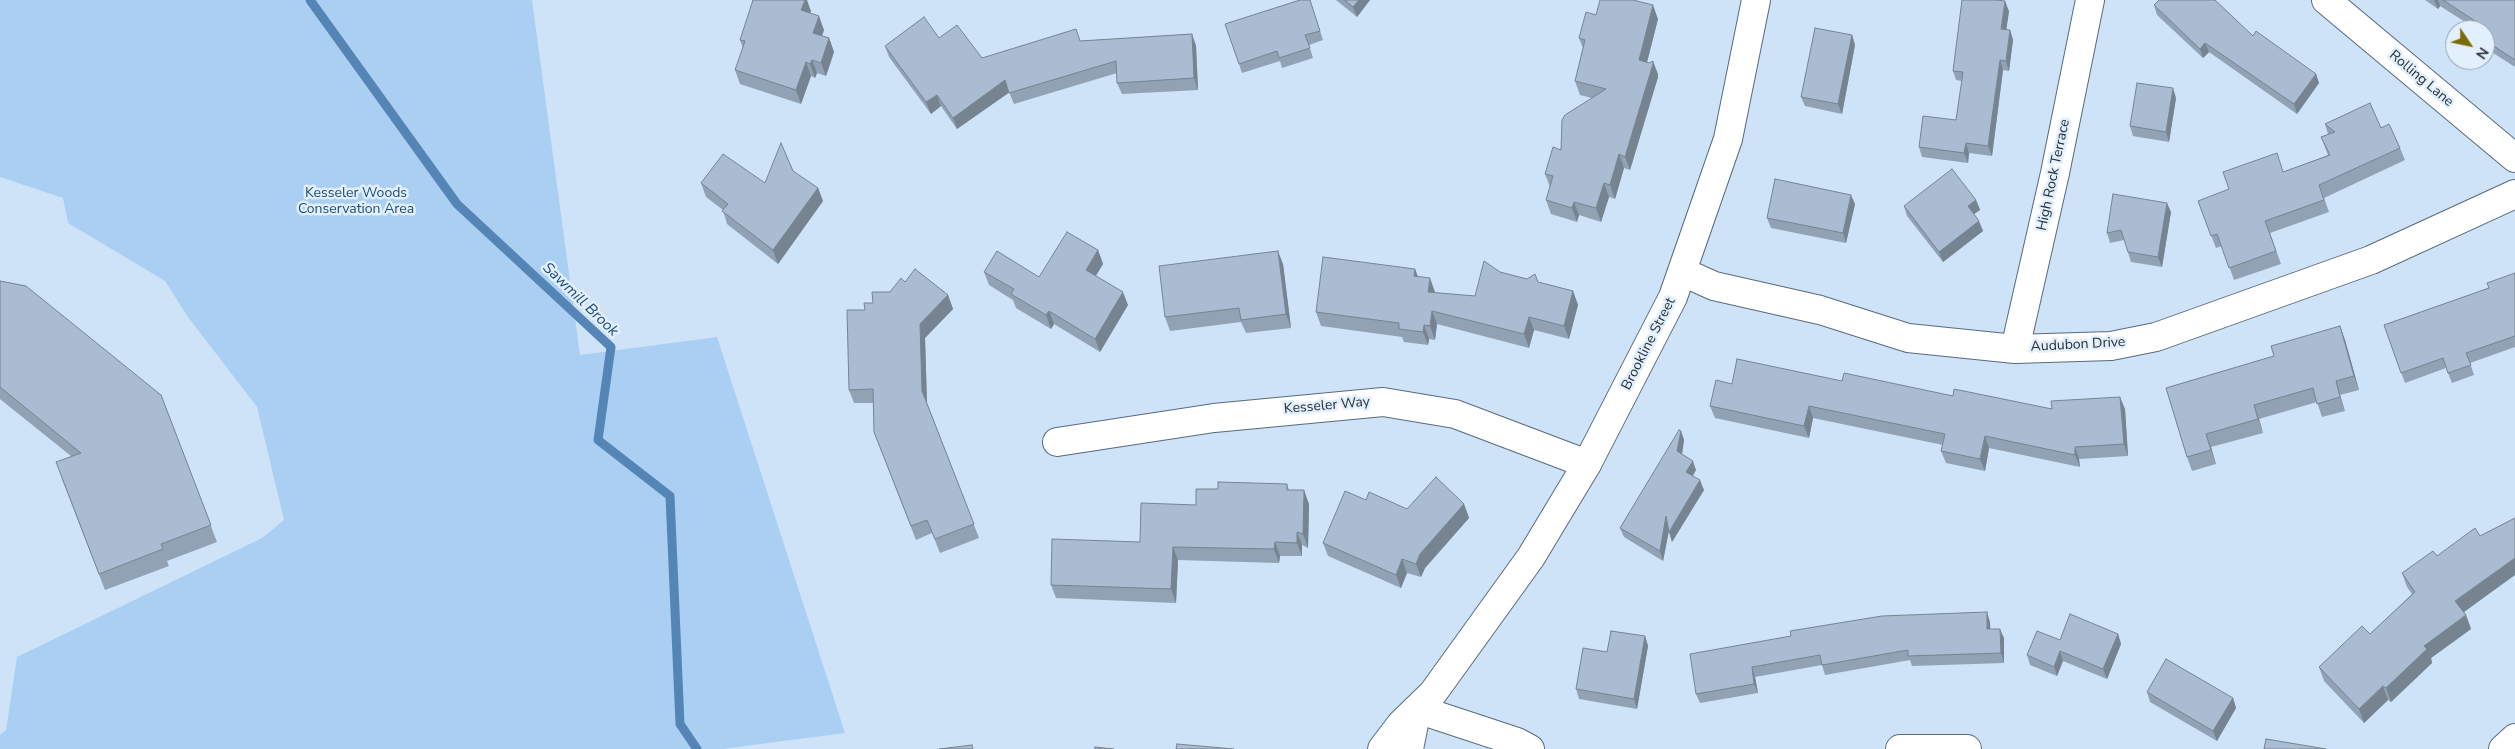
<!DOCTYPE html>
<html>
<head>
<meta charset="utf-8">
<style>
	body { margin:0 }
	#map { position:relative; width:2515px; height:749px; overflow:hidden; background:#cee3f8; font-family:"Nunito Sans",sans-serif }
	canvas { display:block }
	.north { position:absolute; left:2445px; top:20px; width:50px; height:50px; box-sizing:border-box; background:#e2effc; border:1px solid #97a2ad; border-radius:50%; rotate:124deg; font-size:14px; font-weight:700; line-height:20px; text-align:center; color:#272f37 }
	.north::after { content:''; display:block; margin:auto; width:18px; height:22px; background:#7a6a02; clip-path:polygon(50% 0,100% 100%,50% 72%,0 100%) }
</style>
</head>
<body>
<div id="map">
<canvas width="2515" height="749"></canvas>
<div class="north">N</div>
</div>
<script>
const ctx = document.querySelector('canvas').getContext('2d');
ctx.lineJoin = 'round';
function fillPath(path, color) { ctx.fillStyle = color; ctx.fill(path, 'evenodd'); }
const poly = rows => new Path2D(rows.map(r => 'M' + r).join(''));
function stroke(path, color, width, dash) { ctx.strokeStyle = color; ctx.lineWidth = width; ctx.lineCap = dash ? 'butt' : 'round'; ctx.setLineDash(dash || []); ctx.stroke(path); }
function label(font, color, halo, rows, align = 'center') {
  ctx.font = font + ' "Nunito Sans",sans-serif'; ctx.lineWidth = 5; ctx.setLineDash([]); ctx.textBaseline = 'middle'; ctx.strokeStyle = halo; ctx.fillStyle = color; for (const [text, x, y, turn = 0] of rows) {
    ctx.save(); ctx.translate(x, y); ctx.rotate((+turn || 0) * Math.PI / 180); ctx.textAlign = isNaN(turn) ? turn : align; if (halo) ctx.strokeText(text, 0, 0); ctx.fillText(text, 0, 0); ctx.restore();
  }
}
fillPath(poly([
	[0,0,532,0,580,355,717,337,845,733,722,749,0,749,0,735,6,730,17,657,262,538,284,520,257,407,188,317,165,281,68,223,63,198,0,177]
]), '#abcff3');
stroke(poly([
	[310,0,457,204,611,347,598,440,670,496,680,724,697,749]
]), '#5485b4', 9);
const street = poly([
	[2326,0,2515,158],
	[1683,272,1714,286,1820,310,1908,338,2015,349,2111,346,2156,337,2371,260,2515,194],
	[2015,349,2055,173,2090,0],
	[1057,442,1214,418,1383,402,1455,414,1587,464],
	[1417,709,1517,742,1530,749],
	[1900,749,1967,749],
	[2503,749,2515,738]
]);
const secondary = poly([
	[1382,749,1401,724,1433,693,1531,557,1587,464,1673,297,1728,139,1756,0],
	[1409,749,1417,709]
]);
stroke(street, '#596a7d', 30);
stroke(secondary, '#596a7d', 30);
stroke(street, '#fff', 28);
stroke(secondary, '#fff', 28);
fillPath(poly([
	[1310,0,1323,40,1309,45,1313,58,1282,68,1280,61,1242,73,1239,64],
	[1336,0,1370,0,1357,17],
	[2425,0,2515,0,2515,67,2487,49,2485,44,2486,35,2485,35,2485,30,2478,30,2440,6,2438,9],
	[2154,5,2316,74,2319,83,2297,114,2209,52,2203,58,2157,15],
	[811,11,810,13,824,30,822,36,829,38,834,52,826,76,817,73,815,78,811,76,801,104,740,84,735,70,743,48,740,40],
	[2009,11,2006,30,2010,30,2013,40,2009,71,2003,70,1992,156,1969,153,1968,163,1922,157,1919,147,1956,120,1962,81,1956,80,1953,71],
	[1596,15,1658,19,1647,62,1658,74,1658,77,1630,170,1624,168,1615,199,1609,197,1601,222,1579,215,1577,222,1551,214,1546,200,1550,187,1545,174,1592,98,1580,95,1575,81,1583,48,1579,38],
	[1192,34,1196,46,1198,90,1122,94,1117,83,1117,73,1014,104,1009,92,957,129,941,106,931,114,889,57,885,46,939,38,982,58,1081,41],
	[1852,35,1855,45,1842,114,1805,106,1801,97],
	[2176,98,2169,142,2133,136,2130,126],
	[2325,124,2381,128,2400,148,2405,160,2324,198,2329,212,2270,233,2281,264,2234,280,2222,246,2216,248,2198,201,2284,172,2328,155,2321,137,2328,134],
	[701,183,765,183,818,188,823,201,778,264,727,224,723,210,706,197],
	[1976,200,1980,210,1974,214,1983,231,1943,262,1907,216,1904,206],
	[1855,204,1846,243,1771,228,1767,218],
	[2171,212,2162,267,2131,262,2124,240,2110,243,2107,233],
	[1098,250,1103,264,1096,276,1128,305,1100,352,1054,324,1051,329,1016,308,1013,300,989,285,984,272,1039,277],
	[1283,264,1291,328,1246,333,1241,322,1170,331,1165,317],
	[1415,269,1418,277,1435,293,1475,296,1500,272,1573,291,1578,305,1569,339,1534,330,1529,348,1437,324,1435,340,1429,339,1428,345,1404,342,1402,337,1321,326,1316,312],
	[2515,273,2515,347,2470,363,2474,375,2452,383,2446,368,2405,383,2384,325,2489,288],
	[0,281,161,395,217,542,167,561,169,566,105,590,62,479,71,456,0,399],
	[890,292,948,295,953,309,925,338,927,403,979,538,940,553,932,533,916,540,874,432,874,403,854,403,849,390,865,310,873,303],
	[2340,326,2345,340,2359,390,2340,395,2345,411,2322,417,2317,402,2259,419,2263,433,2211,447,2216,464,2192,471,2187,457,2166,388,2274,356],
	[1842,381,2052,409,2125,409,2128,456,2079,459,2080,467,1989,448,1985,471,1946,463,1941,451,1943,445,1813,418,1809,438,1715,418,1710,406],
	[1681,431,1684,440,1682,454,1696,470,1693,476,1704,490,1672,542,1669,531,1663,561,1624,537,1620,528],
	[1287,484,1289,490,1309,504,1308,548,1302,545,1302,556,1280,556,1279,563,1178,560,1176,603,1056,598,1051,585,1140,542,1196,505,1218,489],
	[1366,500,1407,509,1464,504,1469,518,1425,568,1421,577,1407,573,1401,588,1328,556,1323,543],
	[2402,573,2464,613,2466,615,2471,629,2431,658,2432,663,2391,702,2388,700,2364,723,2324,681,2319,667,2370,634,2412,594,2407,587],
	[1990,622,1990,629,2004,638,2004,663,1912,666,1910,660,1825,675,1822,665,1755,677,1758,693,1700,703,1696,694,1791,636],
	[2118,634,2121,644,2107,679,2063,661,2057,676,2030,665,2027,655,2060,640],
	[1645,636,1648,646,1637,709,1579,699,1576,689,1607,652],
	[2147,692,2233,698,2236,708,2217,741,2150,702]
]), '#91a2b4');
fillPath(poly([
	[805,0,807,0,811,11,806,24,801,10],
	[1359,0,1370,0,1357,17,1353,7],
	[2434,0,2438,0,2440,6,2438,9],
	[2005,1,2009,11,2005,39,2001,29],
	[1653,5,1658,19,1644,74,1639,60],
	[819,16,824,30,818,46,813,33],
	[2010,30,2013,40,2009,71,2006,61],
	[1192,34,1196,46,1198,90,1194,78],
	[1852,35,1855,45,1842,114,1838,104],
	[829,38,834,52,826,76,821,63],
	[2205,43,2209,52,2203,58,2200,49],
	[812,60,817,73,815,78,810,64],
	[2000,60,2003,70,1992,156,1988,146],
	[1653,61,1658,74,1658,77,1630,170,1625,157],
	[806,62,811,76,801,104,796,90],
	[2316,74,2319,83,2297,114,2294,104],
	[1005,80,1010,92,957,129,953,118],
	[2173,88,2176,98,2169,142,2166,132],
	[937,95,941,106,931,114,926,102],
	[1966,143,1969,153,1968,163,1964,153],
	[1619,154,1624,168,1615,199,1610,185],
	[1604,183,1609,197,1601,222,1596,208],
	[818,188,823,201,778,264,773,250],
	[1851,195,1855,204,1846,243,1843,233],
	[1976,200,1980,210,1971,216,1968,206],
	[1574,202,1579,215,1577,222,1572,208],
	[2167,203,2171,212,2162,267,2158,257],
	[1979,221,1983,231,1943,262,1939,252],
	[1098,250,1103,264,1091,283,1086,270],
	[1278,251,1283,264,1291,328,1286,314],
	[1415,269,1420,283,1414,276],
	[1430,278,1435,292,1433,306,1428,292],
	[1573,291,1578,305,1569,339,1564,326],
	[1123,292,1128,305,1100,352,1095,339],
	[948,295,953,309,925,338,927,404,922,391,920,324],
	[1049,311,1054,324,1051,329,1046,315],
	[1432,311,1437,324,1435,340,1430,326],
	[1529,317,1534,330,1529,348,1524,334],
	[1424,325,1429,339,1428,345,1423,332],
	[2340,326,2345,340,2359,390,2354,376],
	[2336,381,2340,395,2345,411,2340,397],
	[2120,397,2125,409,2128,456,2124,444],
	[2254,405,2259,419,2263,433,2258,419],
	[1809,406,1813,418,1809,438,1804,426],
	[1681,431,1684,440,1681,461,1677,451],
	[2206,434,2211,447,2216,464,2211,450],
	[1985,436,1989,448,1985,471,1980,459],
	[2075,447,2079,459,2080,467,2075,455],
	[1693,461,1696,470,1689,481,1686,472],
	[1700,480,1704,490,1672,542,1669,532],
	[1304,490,1309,504,1308,548,1303,534],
	[1464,504,1469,518,1425,568,1421,577,1416,564,1420,554],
	[1666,516,1670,525,1663,561,1660,551],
	[1297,532,1302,545,1302,556,1297,543],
	[1275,542,1280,556,1279,563,1274,549],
	[1173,547,1178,560,1176,603,1171,589],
	[2515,558,2515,575,2460,615,2455,601],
	[1402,559,1407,573,1401,588,1396,575],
	[1987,612,1990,622,1991,639,1987,629],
	[2466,615,2471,629,2431,658,2432,663,2391,702,2386,688,2424,646],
	[2000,629,2004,638,2004,663,2001,653],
	[2118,634,2121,644,2107,679,2103,669],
	[1645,636,1648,646,1637,709,1634,699],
	[2060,651,2063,661,2057,676,2054,667],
	[1752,667,1755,677,1758,693,1754,684],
	[2383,686,2388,700,2364,723,2359,709],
	[2233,698,2236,708,2217,741,2213,731]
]), '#768492');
const building = poly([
	[753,0,805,0,801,10,819,16,813,33,829,38,821,63,812,60,810,64,806,62,796,90,735,70,745,41,740,40,753,0],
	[1300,0,1310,0,1320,31,1305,35,1310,48,1279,58,1277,51,1239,64,1225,24,1300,0],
	[1345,0,1359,0,1353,7,1345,0],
	[1600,0,1633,0,1653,5,1639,60,1649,63,1653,61,1653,64,1625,157,1619,154,1610,185,1604,183,1596,208,1574,202,1572,208,1546,200,1553,176,1545,174,1553,147,1561,150,1562,120,1565,115,1606,89,1575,81,1585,40,1579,38,1586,12,1596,15,1600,0],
	[1962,0,1996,0,2005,1,2001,29,2010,30,2006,61,2000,60,1988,146,1966,143,1964,153,1919,147,1923,116,1956,120,1963,72,1953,71,1962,0],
	[2159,0,2215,0,2253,36,2256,31,2316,74,2294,104,2205,43,2200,49,2154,5,2159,0],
	[2443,0,2515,0,2515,60,2485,40,2485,36,2489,30,2443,0],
	[924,17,939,38,957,25,982,58,1076,29,1080,41,1192,34,1194,78,1117,83,1116,61,1009,93,1005,80,953,118,937,95,926,102,885,46,924,17],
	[1815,28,1852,35,1838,104,1801,97,1815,28],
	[2137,83,2173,88,2166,132,2130,126,2137,83],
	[2370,103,2381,128,2389,124,2400,148,2319,185,2324,200,2265,221,2276,251,2229,268,2217,234,2211,236,2198,201,2229,189,2223,172,2277,153,2283,172,2330,155,2321,137,2335,132,2325,124,2370,103],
	[781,143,793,171,818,188,773,250,722,211,728,204,701,183,723,154,765,183,781,143],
	[1952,169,1976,200,1968,206,1979,221,1939,252,1904,206,1952,169],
	[1775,179,1851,195,1843,233,1767,218,1775,179],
	[2113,194,2167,203,2158,257,2128,252,2121,230,2107,233,2113,194],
	[1067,232,1098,250,1086,270,1123,292,1095,339,1049,311,1046,315,1011,294,1014,289,984,272,997,251,1039,277,1067,232],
	[1278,251,1286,314,1241,320,1239,308,1165,317,1159,266,1278,251],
	[1323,257,1415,269,1414,276,1430,278,1428,292,1475,296,1484,261,1500,272,1527,279,1535,274,1538,282,1573,291,1564,326,1529,317,1524,334,1432,311,1430,326,1424,325,1423,332,1399,329,1399,323,1316,312,1323,257],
	[915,269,948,295,920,324,922,391,974,524,935,539,927,520,911,526,874,432,873,389,849,390,847,310,865,310,864,303,873,303,872,292,890,292,901,278,905,282,915,269],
	[2515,273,2515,336,2466,353,2471,365,2448,373,2443,358,2401,373,2384,325,2489,288,2487,283,2515,273],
	[0,281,26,286,161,395,211,525,161,544,163,549,99,574,56,462,81,453,0,387,0,281],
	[2340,326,2354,376,2336,381,2340,397,2317,404,2313,388,2254,405,2258,419,2206,434,2211,450,2187,457,2166,388,2274,356,2271,346,2340,326],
	[1737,359,1842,381,1844,373,1953,396,1954,389,2052,409,2051,401,2120,397,2124,444,2075,447,2075,455,1985,436,1980,459,1941,451,1945,434,1809,406,1804,426,1710,406,1716,380,1732,384,1737,359],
	[1679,430,1681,431,1677,451,1693,461,1686,472,1700,480,1669,532,1666,516,1660,551,1620,528,1679,430],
	[1436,477,1464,504,1420,554,1416,564,1402,559,1396,575,1323,543,1345,491,1366,500,1369,492,1407,509,1436,477],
	[1218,482,1287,484,1287,490,1304,490,1303,534,1297,532,1297,543,1275,542,1274,549,1173,547,1171,589,1051,585,1052,539,1140,542,1141,503,1196,505,1196,489,1218,489,1218,482],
	[2515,518,2515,558,2455,601,2466,615,2424,646,2427,649,2386,688,2383,686,2359,709,2319,667,2362,626,2370,634,2415,592,2402,573,2433,551,2437,556,2475,528,2480,536,2515,518],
	[1987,612,1987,629,2000,629,2001,653,1908,656,1908,650,1822,665,1820,655,1752,667,1754,684,1696,694,1690,654,1791,636,1790,631,1882,616,1987,612],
	[2070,614,2118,634,2103,669,2060,651,2054,667,2027,655,2037,631,2060,640,2070,614],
	[1611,631,1645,636,1634,699,1576,689,1583,648,1607,652,1611,631],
	[2166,659,2233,698,2213,731,2147,692,2166,659],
	[2266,739,2326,749,2264,749,2266,739],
	[1177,744,1234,749,1176,749,1177,744],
	[972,745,973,749,939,749,972,745],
	[1095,747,1114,749,1095,749,1095,747]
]);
fillPath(building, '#a9bcd1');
stroke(building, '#768492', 1);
label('14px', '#272f37', '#e2effc', [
	["Rolling Lane",2421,79,40],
	["High Rock Terrace",2054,175,-78],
	["Brookline Street",1649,344,-63],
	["Audubon Drive",2078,345,-3],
	["Kesseler Way",1327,406,-5]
]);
label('14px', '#1f4e78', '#e2effc', [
	["Kesseler Woods",356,194],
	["Conservation Area",356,210]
]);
label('italic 15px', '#1a4973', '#e2effc', [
	["Sawmill Brook",580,300,44]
]);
</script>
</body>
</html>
